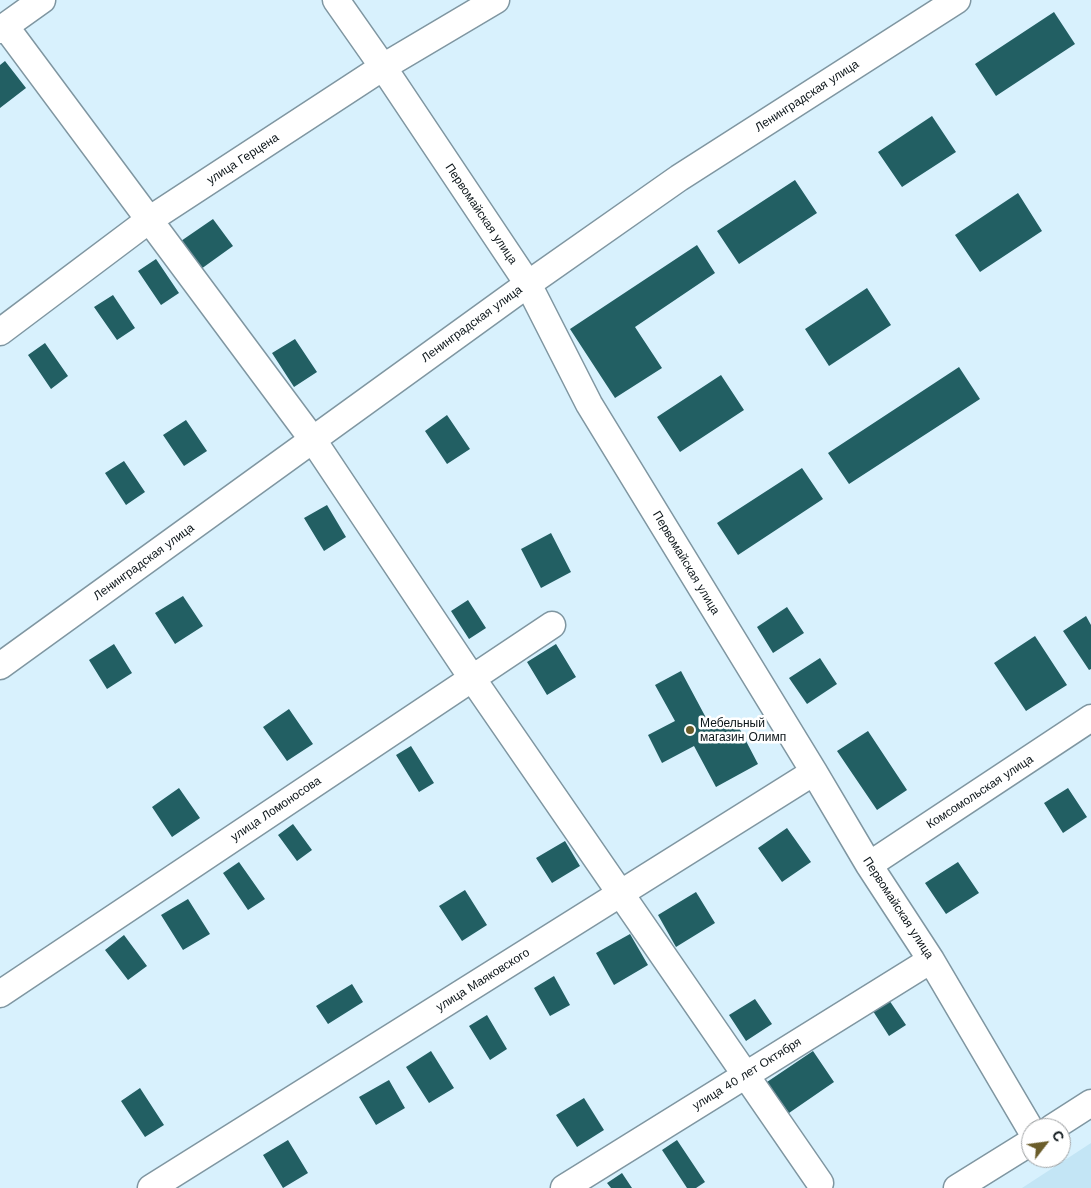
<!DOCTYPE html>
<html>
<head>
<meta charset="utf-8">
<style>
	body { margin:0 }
	#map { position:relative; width:1091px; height:1188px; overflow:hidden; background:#d8f1fd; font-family:"Work Sans",sans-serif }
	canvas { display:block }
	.north { position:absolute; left:1021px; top:1118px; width:50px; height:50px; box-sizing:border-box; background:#fff; border:1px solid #9ea1a3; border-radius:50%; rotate:60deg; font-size:14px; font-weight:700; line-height:20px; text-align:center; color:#0c1519 }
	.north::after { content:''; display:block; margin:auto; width:18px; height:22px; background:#6b5d2a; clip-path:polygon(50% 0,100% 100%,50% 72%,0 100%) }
</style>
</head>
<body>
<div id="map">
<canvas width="1091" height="1188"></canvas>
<div class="north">С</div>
</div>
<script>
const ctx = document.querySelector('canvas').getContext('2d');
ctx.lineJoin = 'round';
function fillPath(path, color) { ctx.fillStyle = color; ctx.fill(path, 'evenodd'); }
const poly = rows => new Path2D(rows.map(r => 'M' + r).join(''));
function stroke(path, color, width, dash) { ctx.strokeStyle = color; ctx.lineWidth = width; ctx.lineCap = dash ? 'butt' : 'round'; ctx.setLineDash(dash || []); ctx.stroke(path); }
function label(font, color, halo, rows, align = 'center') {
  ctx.font = font + ' "Work Sans",sans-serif'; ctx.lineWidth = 5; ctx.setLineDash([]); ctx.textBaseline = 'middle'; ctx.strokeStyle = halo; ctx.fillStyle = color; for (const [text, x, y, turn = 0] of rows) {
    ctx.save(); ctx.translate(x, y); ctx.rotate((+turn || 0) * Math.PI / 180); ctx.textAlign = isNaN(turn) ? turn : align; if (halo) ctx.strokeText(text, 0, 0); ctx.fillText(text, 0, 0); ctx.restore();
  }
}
fillPath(poly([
	[1091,1143,1091,1188,1022,1188]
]), '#c3e5f5');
fillPath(poly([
	[1054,12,1075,44,996,96,975,64],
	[5,61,26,88,0,108,0,65],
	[932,116,956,152,902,187,878,152],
	[795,180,817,213,739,264,717,231],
	[1018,193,1042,231,980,272,955,235],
	[213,219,233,246,201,269,181,241],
	[697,245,715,273,635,327,662,368,615,398,570,329],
	[156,259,179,293,161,305,138,271],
	[867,288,891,325,829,366,805,329],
	[113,295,135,328,117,340,94,307],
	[295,339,317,372,294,387,272,353],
	[45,343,68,376,51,389,28,355],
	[959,367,980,399,849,484,828,453],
	[721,375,744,410,680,452,657,417],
	[447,415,470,449,447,464,425,431],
	[186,420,207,451,184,466,163,435],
	[124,461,145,492,126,505,105,473],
	[802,468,823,499,738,555,717,523],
	[327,505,346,537,324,551,304,518],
	[551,533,571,572,541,588,521,549],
	[183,596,203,626,175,644,155,613],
	[468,600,486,628,469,639,451,611],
	[787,607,804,633,773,653,757,627],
	[1086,616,1091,625,1091,669,1089,670,1063,631],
	[1035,636,1067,685,1026,711,994,663],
	[114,644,132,673,107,689,89,660],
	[556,644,576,677,547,695,527,662],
	[820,658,837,684,807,704,789,678],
	[681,671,712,729,734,718,758,764,716,787,694,746,662,763,648,735,675,721,655,685],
	[289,709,313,744,287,761,263,727],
	[868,731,907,790,877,810,837,751],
	[411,746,434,783,419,792,396,755],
	[179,788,200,818,172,837,152,807],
	[1068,788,1087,817,1063,833,1044,803],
	[293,824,312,850,297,861,278,835],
	[787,828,811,862,782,882,758,848],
	[565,841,580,866,552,883,536,858],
	[239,862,265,899,248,910,223,873],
	[958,862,979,893,946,914,925,883],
	[465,890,487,925,462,941,439,906],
	[696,892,715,923,676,947,658,915],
	[188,899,210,934,183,950,161,915],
	[630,934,648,965,614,985,596,953],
	[124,935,147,966,128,980,105,950],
	[554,976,570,1005,550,1016,534,988],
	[352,984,363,1002,328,1024,316,1006],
	[887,997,906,1025,889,1036,871,1008],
	[755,999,772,1024,746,1041,729,1015],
	[487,1015,507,1049,490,1060,469,1026],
	[431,1051,454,1088,429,1103,406,1067],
	[813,1051,834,1082,789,1113,767,1082],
	[389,1080,405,1108,376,1125,359,1097],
	[140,1088,164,1125,145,1137,121,1101],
	[584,1098,604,1130,577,1147,556,1115],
	[288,1140,308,1173,283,1188,263,1155],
	[677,1140,705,1182,696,1188,687,1188,662,1150],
	[622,1173,632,1188,611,1188,607,1183]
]), '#225f63');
const minor = poly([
	[336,0,383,67,528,284,589,404,814,772,869,865,931,960,1031,1130],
	[5,26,313,440,472,678,820,1183],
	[0,30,42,0],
	[0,332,149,220,383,67,496,0],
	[0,666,528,284,679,178,957,0],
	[869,865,1091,718],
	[0,994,552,625],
	[1052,1128,1091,1103],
	[151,1188,814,772],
	[564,1188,931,960],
	[957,1188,1031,1142]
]);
stroke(minor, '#7f96a1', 29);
stroke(minor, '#fff', 26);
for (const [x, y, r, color] of [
	[690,730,5,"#6b5d2a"]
]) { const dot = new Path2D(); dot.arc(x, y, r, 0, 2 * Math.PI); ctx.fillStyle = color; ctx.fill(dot); stroke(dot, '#fff', 2); }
label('12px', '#0c1519', '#fff', [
	["Ленинградская улица",807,96,-33],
	["улица Герцена",243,159,-33],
	["Первомайская улица",481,214,56],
	["Ленинградская улица",472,324,-36],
	["Ленинградская улица",144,562,-36],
	["Первомайская улица",686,563,59],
	["Комсомольская улица",980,792,-33],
	["улица Ломоносова",276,809,-34],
	["Первомайская улица",898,908,57],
	["улица Маяковского",483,980,-32],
	["улица 40 лет Октября",747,1074,-32]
]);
label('12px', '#0c1519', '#fff', [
	["Мебельный",700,723],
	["магазин Олимп",700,737]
], 'left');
</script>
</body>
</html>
